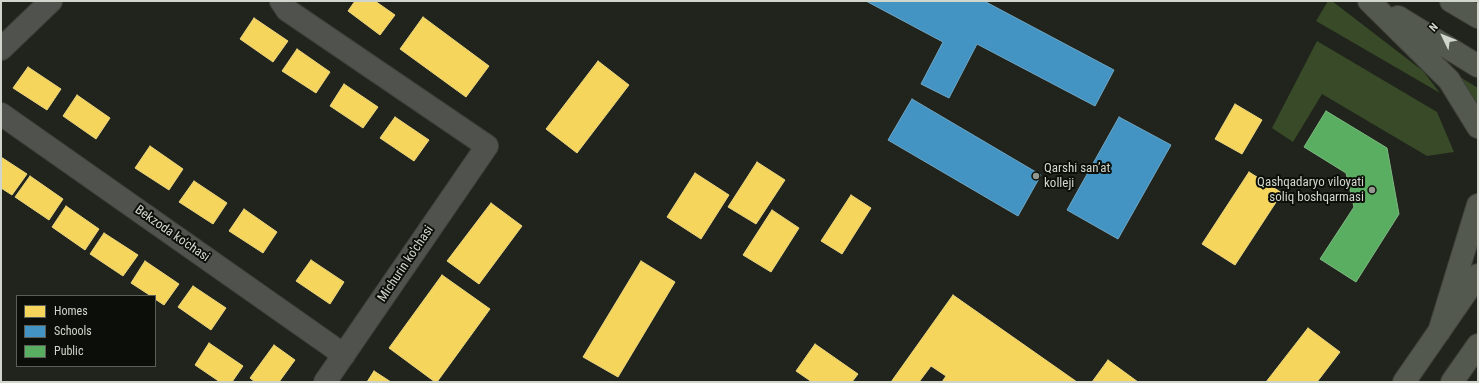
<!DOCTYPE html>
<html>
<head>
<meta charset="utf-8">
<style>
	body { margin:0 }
	#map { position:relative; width:1479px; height:383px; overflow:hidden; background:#20241c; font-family:"Roboto Condensed",sans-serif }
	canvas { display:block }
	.frame { position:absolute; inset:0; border:2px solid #d1d6cc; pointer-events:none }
	.legend { position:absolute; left:16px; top:295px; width:140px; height:72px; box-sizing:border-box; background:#0c0f09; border:1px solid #5b5f57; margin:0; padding:5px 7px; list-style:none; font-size:12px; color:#d1d6cc }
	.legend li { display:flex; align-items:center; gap:8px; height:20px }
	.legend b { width:20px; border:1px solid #5b5f57 }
	.north { position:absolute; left:1423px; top:16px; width:40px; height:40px; -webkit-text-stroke:3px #0c0f09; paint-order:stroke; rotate:313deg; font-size:11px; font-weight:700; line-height:16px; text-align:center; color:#d1d6cc }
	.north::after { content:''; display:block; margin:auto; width:14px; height:18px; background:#d1d6cc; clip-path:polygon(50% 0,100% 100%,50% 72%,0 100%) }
</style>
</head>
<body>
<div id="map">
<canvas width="1479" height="383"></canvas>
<div class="frame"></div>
<ul class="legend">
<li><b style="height:11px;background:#f6d55c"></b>Homes</li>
<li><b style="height:11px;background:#4393c3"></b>Schools</li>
<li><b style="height:11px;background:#5aae61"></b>Public</li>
</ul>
<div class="north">N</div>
</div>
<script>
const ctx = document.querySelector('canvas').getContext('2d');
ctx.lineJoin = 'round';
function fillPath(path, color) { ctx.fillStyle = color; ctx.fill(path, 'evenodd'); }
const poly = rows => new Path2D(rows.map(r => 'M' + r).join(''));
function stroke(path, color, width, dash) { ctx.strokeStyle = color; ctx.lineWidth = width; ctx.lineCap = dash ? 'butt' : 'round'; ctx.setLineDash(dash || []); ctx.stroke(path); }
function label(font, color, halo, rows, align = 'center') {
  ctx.font = font + ' "Roboto Condensed",sans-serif'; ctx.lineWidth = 4; ctx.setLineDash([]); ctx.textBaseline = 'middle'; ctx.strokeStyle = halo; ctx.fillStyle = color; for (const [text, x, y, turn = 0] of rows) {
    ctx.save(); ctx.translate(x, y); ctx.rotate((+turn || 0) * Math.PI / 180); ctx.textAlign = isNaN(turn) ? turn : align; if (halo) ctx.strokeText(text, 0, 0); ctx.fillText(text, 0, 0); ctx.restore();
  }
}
fillPath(poly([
	[1328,1,1332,1,1423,71,1440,93,1316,21],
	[1317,41,1437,112,1454,152,1427,156,1322,94,1293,142,1272,128],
	[1455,74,1478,88,1478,107]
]), '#384a27');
const homes = poly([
	[355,1,375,1,395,15,380,35,348,11,355,1],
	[423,17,489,66,466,97,400,49,423,17],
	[254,18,288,41,273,62,240,39,254,18],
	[297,49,330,72,316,93,282,71,297,49],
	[598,61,629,85,577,153,546,129,598,61],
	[28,67,61,89,47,110,13,88,28,67],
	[344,84,378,107,363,128,330,106,344,84],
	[77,95,110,118,96,139,63,116,77,95],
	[1235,104,1262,120,1242,154,1215,139,1235,104],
	[395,117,429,140,414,161,380,138,395,117],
	[150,146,183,169,169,190,135,168,150,146],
	[1,157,27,174,12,195,1,188,1,157],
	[757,162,785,180,756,224,728,207,757,162],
	[1249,172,1282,193,1235,265,1202,244,1249,172],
	[695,173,729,195,701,239,667,217,695,173],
	[30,176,63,199,49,220,15,197,30,176],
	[194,181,227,203,213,224,179,202,194,181],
	[851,195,871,208,842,254,821,241,851,195],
	[491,203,522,226,479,284,447,261,491,203],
	[66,206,99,229,85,250,52,227,66,206],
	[244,209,277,232,263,253,229,231,244,209],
	[772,210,799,228,771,272,743,255,772,210],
	[104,233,138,255,123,276,90,254,104,233],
	[311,260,344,282,330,304,296,281,311,260],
	[145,261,179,284,164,305,155,299,155,296,151,296,131,283,145,261],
	[641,261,675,282,618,377,583,357,641,261],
	[442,275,490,309,437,382,435,382,389,348,442,275],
	[193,286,226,308,211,330,178,307,193,286],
	[953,295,1077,382,942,382,946,376,931,366,919,382,891,382,953,295],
	[1308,328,1340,352,1317,382,1266,382,1308,328],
	[209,343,243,366,232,382,220,382,195,365,209,343],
	[815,344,858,374,852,382,812,382,796,371,815,344],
	[274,345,295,360,279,382,255,382,250,378,274,345],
	[1108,360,1138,382,1092,382,1108,360],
	[374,371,391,382,367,382,374,371]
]);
fillPath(homes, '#f6d55c');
stroke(homes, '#ebd57e', 1);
const schools = poly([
	[866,1,984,1,1114,70,1095,106,977,44,949,98,921,84,943,42,866,1],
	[912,99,1041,175,1018,216,888,140,912,99],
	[1119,117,1171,145,1118,239,1067,210,1119,117]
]);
fillPath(schools, '#4393c3');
stroke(schools, '#6ea7c6', 1);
const public = poly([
	[1326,111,1387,148,1399,214,1356,282,1320,259,1354,207,1346,173,1304,147,1326,111]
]);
fillPath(public, '#5aae61');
stroke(public, '#7eba81', 1);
const minor = poly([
	[281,1,287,10,487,146,325,382],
	[1,49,51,1],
	[1,114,344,355]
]);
const major = poly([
	[1369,1,1449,80,1478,127],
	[1451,1,1478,17],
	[1398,17,1478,66],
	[1439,332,1478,205],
	[1404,382,1478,275],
	[1452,382,1478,345]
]);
stroke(minor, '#3e413a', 24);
stroke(major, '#3e413a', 24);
stroke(minor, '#50534d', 22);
stroke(major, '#53594f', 22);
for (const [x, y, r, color] of [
	[1036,176,4,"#93988e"],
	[1372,190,4,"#93988e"]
]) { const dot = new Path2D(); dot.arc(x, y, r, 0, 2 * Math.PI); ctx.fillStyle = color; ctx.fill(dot); stroke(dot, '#0c0f09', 1.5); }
label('13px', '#d1d6cc', '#0c0f09', [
	["Qarshi san’at",1044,169],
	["kolleji",1044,184],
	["Qashqadaryo viloyati",1364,183,"right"],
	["soliq boshqarmasi",1364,198,"right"]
], 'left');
label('13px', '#d1d6cc', '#0c0f09', [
	["Bekzoda ko'chasi",172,234,35],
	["Michurin ko'chasi",406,264,-56]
]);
</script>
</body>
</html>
